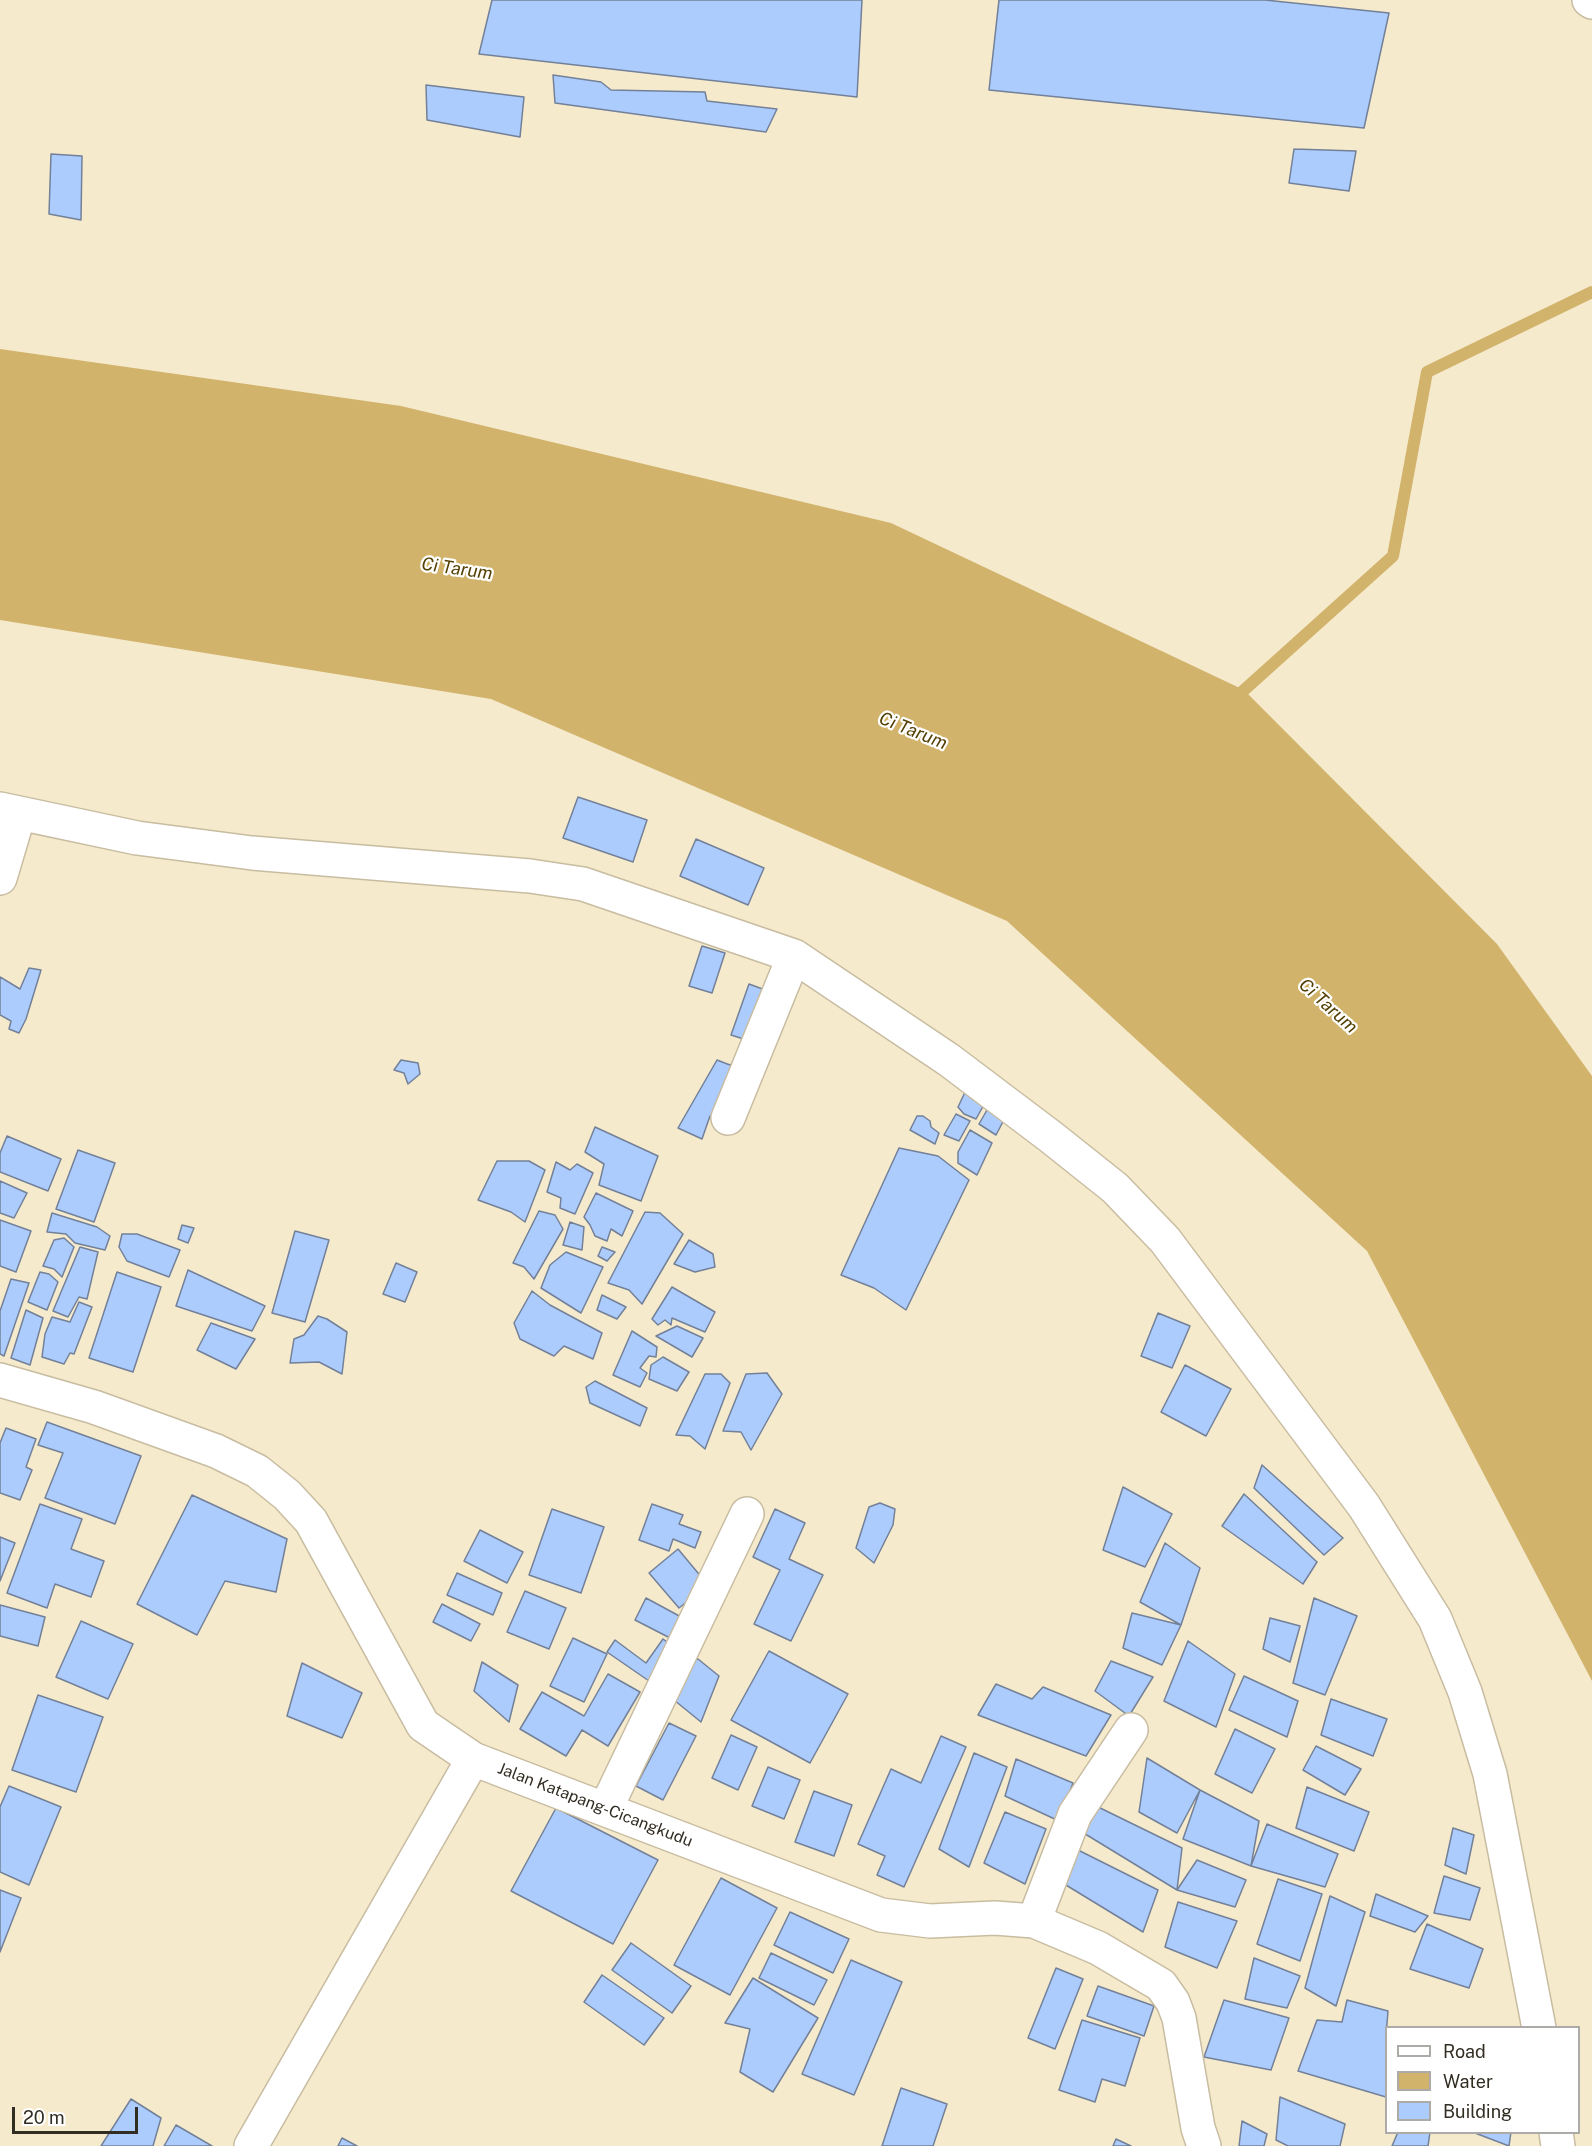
<!DOCTYPE html>
<html>
<head>
<meta charset="utf-8">
<style>
	body { margin:0 }
	#map { position:relative; width:1592px; height:2146px; overflow:hidden; background:#f6eacd; font-family:"Public Sans",sans-serif }
	canvas { display:block }
	.legend { position:absolute; left:1385px; top:2026px; width:195px; height:108px; box-sizing:border-box; background:#fff; border:2px solid #adaba7; margin:0; padding:8px 10px; list-style:none; font-size:18px; color:#322d23 }
	.legend li { display:flex; align-items:center; gap:12px; height:30px }
	.legend b { width:30px; border:2px solid #adaba7 }
	.scale { position:absolute; left:12px; top:2107px; width:126px; height:27px; box-sizing:border-box; border:3px solid #322d23; border-top:0; padding-left:8px; font-size:18px; line-height:21px; white-space:nowrap; color:#322d23; -webkit-text-stroke:4px #fff; paint-order:stroke }
</style>
</head>
<body>
<div id="map">
<canvas width="1592" height="2146"></canvas>
<ul class="legend">
<li><b style="height:8px;background:#fff"></b>Road</li>
<li><b style="height:16px;background:#d1b36c"></b>Water</li>
<li><b style="height:16px;background:#adccfe"></b>Building</li>
</ul>
<div class="scale">20 m</div>
</div>
<script>
const ctx = document.querySelector('canvas').getContext('2d');
ctx.lineJoin = 'round';
function fillPath(path, color) { ctx.fillStyle = color; ctx.fill(path, 'evenodd'); }
const poly = rows => new Path2D(rows.map(r => 'M' + r).join(''));
function stroke(path, color, width, dash) { ctx.strokeStyle = color; ctx.lineWidth = width; ctx.lineCap = dash ? 'butt' : 'round'; ctx.setLineDash(dash || []); ctx.stroke(path); }
function label(font, color, halo, rows, align = 'center') {
  ctx.font = font + ' "Public Sans",sans-serif'; ctx.lineWidth = 4.5; ctx.setLineDash([]); ctx.textBaseline = 'middle'; ctx.strokeStyle = halo; ctx.fillStyle = color; for (const [text, x, y, turn = 0] of rows) {
    ctx.save(); ctx.translate(x, y); ctx.rotate((+turn || 0) * Math.PI / 180); ctx.textAlign = isNaN(turn) ? turn : align; if (halo) ctx.strokeText(text, 0, 0); ctx.fillText(text, 0, 0); ctx.restore();
  }
}
fillPath(poly([
	[0,349,401,406,891,523,1244,690,1497,944,1592,1076,1592,1681,1367,1251,1007,921,491,699,0,620]
]), '#d1b36c');
stroke(poly([
	[1233,700,1393,556,1427,372,1592,292]
]), '#d1b36c', 12);
const building = poly([
	[492,0,862,0,857,97,479,54,492,0],
	[999,0,1265,0,1389,13,1364,128,989,90,999,0],
	[553,75,601,82,611,90,705,92,707,101,777,109,766,132,555,103,553,75],
	[426,85,524,97,520,137,427,120,426,85],
	[1294,149,1356,151,1349,191,1289,183,1294,149],
	[51,154,82,156,81,220,49,214,51,154],
	[578,797,647,820,633,862,563,838,578,797],
	[696,839,764,868,748,905,680,876,696,839],
	[702,946,725,953,712,993,689,986,702,946],
	[29,968,41,970,26,1019,19,1033,9,1029,11,1021,0,1015,0,977,20,989,29,968],
	[749,984,768,991,750,1041,731,1035,749,984],
	[739,1058,719,1118,710,1116,702,1139,678,1128,717,1060,730,1065,739,1058],
	[401,1060,418,1063,420,1074,408,1084,404,1073,394,1070,401,1060],
	[967,1088,986,1101,976,1119,964,1114,958,1107,967,1088],
	[991,1103,1006,1116,996,1135,979,1124,991,1103],
	[956,1114,970,1121,959,1141,944,1135,956,1114],
	[917,1116,923,1116,930,1121,931,1127,939,1133,935,1144,910,1130,917,1116],
	[595,1127,658,1156,641,1201,599,1185,604,1164,585,1152,595,1127],
	[970,1130,992,1143,977,1175,958,1163,958,1152,970,1130],
	[7,1136,61,1159,48,1191,0,1172,0,1153,7,1136],
	[899,1148,938,1156,969,1180,906,1310,874,1288,841,1275,899,1148],
	[78,1150,115,1163,94,1222,56,1209,78,1150],
	[497,1161,529,1161,545,1170,525,1222,511,1212,478,1200,497,1161],
	[556,1162,570,1170,577,1164,593,1173,575,1214,560,1208,561,1198,547,1192,556,1162],
	[0,1181,27,1193,14,1218,0,1213,0,1181],
	[596,1193,633,1211,622,1236,611,1229,607,1241,595,1236,590,1225,584,1217,596,1193],
	[539,1211,555,1215,563,1229,534,1279,524,1267,513,1263,539,1211],
	[645,1212,660,1213,683,1234,642,1304,629,1290,608,1283,645,1212],
	[52,1213,97,1227,110,1236,105,1250,75,1243,66,1234,47,1232,52,1213],
	[0,1220,31,1231,16,1272,0,1266,0,1220],
	[570,1222,584,1227,582,1250,563,1245,570,1222],
	[182,1225,194,1228,188,1243,178,1239,182,1225],
	[295,1231,329,1240,305,1322,272,1313,295,1231],
	[122,1234,137,1234,180,1250,169,1277,127,1261,119,1247,122,1234],
	[64,1238,74,1247,62,1277,54,1269,43,1266,54,1240,64,1238],
	[689,1240,713,1254,715,1267,695,1272,674,1264,689,1240],
	[80,1247,98,1252,87,1299,79,1297,68,1317,53,1311,80,1247],
	[602,1247,615,1252,607,1261,598,1256,602,1247],
	[566,1252,603,1267,581,1313,541,1288,550,1265,566,1252],
	[396,1263,417,1272,405,1302,383,1294,396,1263],
	[188,1270,265,1306,252,1331,176,1306,188,1270],
	[40,1272,49,1274,58,1282,47,1310,28,1302,40,1272],
	[117,1272,161,1287,133,1372,89,1358,117,1272],
	[11,1279,29,1283,4,1356,0,1354,0,1311,11,1279],
	[672,1287,715,1312,705,1332,672,1318,671,1325,665,1320,658,1325,652,1319,672,1287],
	[532,1291,550,1305,602,1333,593,1359,564,1346,554,1356,520,1339,514,1323,532,1291],
	[602,1295,626,1307,617,1319,597,1310,602,1295],
	[79,1302,92,1307,74,1354,70,1353,64,1364,42,1357,45,1334,52,1317,70,1322,79,1302],
	[26,1310,43,1318,30,1365,11,1358,26,1310],
	[1158,1313,1190,1326,1172,1368,1141,1356,1158,1313],
	[318,1316,327,1319,347,1332,342,1374,319,1362,290,1363,294,1339,304,1335,318,1316],
	[211,1323,255,1339,236,1369,197,1350,211,1323],
	[677,1326,703,1338,692,1357,656,1336,677,1326],
	[632,1331,657,1347,656,1357,649,1356,640,1368,647,1373,640,1387,613,1375,632,1331],
	[663,1357,689,1372,677,1391,649,1379,651,1365,663,1357],
	[1185,1365,1231,1389,1206,1436,1161,1412,1185,1365],
	[767,1373,782,1394,751,1450,741,1432,723,1431,746,1374,767,1373],
	[705,1374,721,1374,730,1383,705,1449,690,1436,676,1435,705,1374],
	[595,1381,647,1408,640,1426,590,1403,586,1387,595,1381],
	[47,1422,141,1456,115,1524,45,1498,63,1453,38,1445,47,1422],
	[6,1428,36,1439,26,1467,32,1470,20,1500,0,1493,0,1443,6,1428],
	[1262,1465,1343,1538,1324,1555,1254,1488,1262,1465],
	[1123,1487,1172,1514,1145,1567,1103,1550,1123,1487],
	[1244,1494,1317,1562,1303,1584,1222,1526,1244,1494],
	[192,1495,287,1539,276,1592,225,1581,197,1635,137,1604,192,1495],
	[880,1503,895,1509,893,1525,874,1563,856,1548,869,1507,880,1503],
	[40,1504,82,1519,71,1549,104,1561,91,1597,55,1584,47,1608,7,1593,40,1504],
	[652,1504,683,1515,679,1524,701,1532,695,1548,673,1539,669,1551,639,1540,652,1504],
	[552,1509,604,1527,581,1593,529,1575,552,1509],
	[775,1509,805,1523,789,1559,823,1575,791,1641,754,1624,780,1570,753,1557,775,1509],
	[480,1530,523,1552,507,1583,464,1561,480,1530],
	[0,1537,15,1543,0,1581,0,1537],
	[1165,1543,1200,1568,1181,1625,1140,1602,1165,1543],
	[678,1549,708,1585,679,1608,649,1573,678,1549],
	[457,1573,502,1593,493,1615,447,1595,457,1573],
	[525,1591,566,1608,549,1649,507,1632,525,1591],
	[646,1598,683,1618,672,1639,635,1620,646,1598],
	[1314,1598,1357,1616,1325,1695,1293,1683,1314,1598],
	[442,1604,480,1624,471,1641,433,1622,442,1604],
	[0,1605,45,1617,38,1646,0,1636,0,1605],
	[1132,1613,1181,1625,1162,1665,1123,1648,1132,1613],
	[1270,1618,1300,1626,1290,1662,1263,1649,1270,1618],
	[81,1621,133,1644,108,1699,56,1677,81,1621],
	[573,1638,607,1654,584,1702,550,1686,573,1638],
	[663,1639,674,1647,649,1681,607,1652,615,1640,646,1663,663,1639],
	[1188,1641,1235,1674,1216,1727,1164,1701,1188,1641],
	[769,1651,848,1694,810,1763,731,1720,769,1651],
	[698,1659,719,1676,701,1722,663,1691,676,1665,698,1659],
	[1111,1661,1153,1677,1129,1716,1095,1691,1111,1661],
	[482,1662,518,1685,509,1722,474,1691,482,1662],
	[302,1663,362,1693,342,1738,287,1716,302,1663],
	[608,1674,640,1692,608,1746,582,1730,566,1756,520,1729,542,1692,584,1716,608,1674],
	[1244,1676,1298,1701,1287,1737,1229,1710,1244,1676],
	[996,1684,1032,1699,1043,1687,1111,1715,1086,1756,978,1715,996,1684],
	[38,1695,103,1717,76,1792,12,1770,38,1695],
	[1331,1699,1387,1719,1373,1756,1321,1735,1331,1699],
	[669,1723,696,1736,663,1800,636,1786,669,1723],
	[1235,1729,1275,1749,1252,1793,1215,1774,1235,1729],
	[731,1735,757,1747,738,1790,712,1778,731,1735],
	[941,1736,966,1747,904,1887,877,1875,885,1856,858,1844,891,1769,921,1783,941,1736],
	[1316,1746,1361,1769,1345,1795,1303,1770,1316,1746],
	[974,1753,1007,1767,969,1867,939,1849,974,1753],
	[1147,1758,1200,1790,1177,1833,1139,1812,1147,1758],
	[1016,1759,1073,1783,1059,1821,1005,1796,1016,1759],
	[768,1767,800,1780,784,1819,752,1806,768,1767],
	[9,1786,61,1807,29,1885,0,1872,0,1807,9,1786],
	[1307,1787,1369,1812,1354,1851,1296,1828,1307,1787],
	[1200,1790,1259,1821,1251,1866,1183,1839,1200,1790],
	[814,1791,852,1805,834,1856,795,1842,814,1791],
	[1092,1804,1182,1848,1177,1890,1077,1829,1092,1804],
	[556,1808,658,1860,613,1944,511,1891,556,1808],
	[1005,1812,1046,1829,1025,1884,984,1863,1005,1812],
	[1267,1824,1338,1854,1325,1887,1251,1866,1267,1824],
	[1453,1828,1474,1835,1466,1874,1445,1865,1453,1828],
	[1070,1846,1158,1890,1143,1932,1061,1882,1070,1846],
	[1197,1860,1246,1880,1235,1907,1177,1890,1197,1860],
	[1444,1876,1480,1888,1470,1920,1434,1913,1444,1876],
	[721,1878,777,1908,730,1995,674,1965,721,1878],
	[1278,1879,1322,1894,1300,1961,1257,1944,1278,1879],
	[0,1890,21,1898,0,1952,0,1890],
	[1376,1894,1428,1916,1415,1932,1370,1916,1376,1894],
	[1330,1896,1365,1912,1336,2006,1305,1988,1330,1896],
	[1178,1902,1237,1921,1217,1968,1165,1947,1178,1902],
	[790,1912,849,1939,833,1973,774,1945,790,1912],
	[1427,1924,1483,1949,1469,1988,1410,1969,1427,1924],
	[631,1943,691,1986,672,2013,612,1970,631,1943],
	[771,1953,827,1980,814,2005,759,1978,771,1953],
	[1254,1958,1300,1976,1287,2008,1245,1999,1254,1958],
	[851,1960,902,1982,854,2095,802,2074,851,1960],
	[1056,1968,1083,1979,1055,2049,1028,2038,1056,1968],
	[602,1975,664,2018,644,2045,584,2002,602,1975],
	[753,1978,818,2018,773,2092,740,2072,750,2029,725,2023,753,1978],
	[1098,1986,1154,2006,1144,2036,1087,2016,1098,1986],
	[1224,2000,1289,2018,1271,2070,1204,2057,1224,2000],
	[1347,2000,1388,2011,1386,2036,1386,2097,1298,2071,1317,2020,1342,2022,1347,2000],
	[1082,2020,1140,2038,1125,2086,1102,2079,1095,2102,1059,2090,1082,2020],
	[901,2088,947,2104,933,2146,882,2146,901,2088],
	[1280,2097,1345,2124,1340,2146,1288,2146,1276,2140,1280,2097],
	[131,2099,161,2118,153,2146,101,2146,131,2099],
	[1242,2121,1267,2134,1264,2146,1239,2146,1242,2121],
	[176,2125,212,2146,164,2146,176,2125],
	[1398,2132,1430,2132,1428,2146,1392,2146,1398,2132],
	[1475,2132,1511,2132,1509,2146,1475,2133,1475,2132],
	[342,2138,357,2146,338,2146,342,2138],
	[1116,2139,1131,2146,1113,2146,1116,2139]
]);
fillPath(building, '#adccfe');
stroke(building, '#728098', 1.5);
const minor = poly([
	[1589,0,1592,2],
	[0,809,137,838,252,853,530,876,583,884,794,956,949,1060,1051,1137,1115,1188,1165,1240,1364,1506,1435,1619,1465,1692,1490,1774,1539,2028],
	[0,878,19,814],
	[728,1118,794,956],
	[606,1808,747,1514],
	[1034,1921,1075,1814,1131,1730],
	[1556,2132,1558,2146],
	[251,2146,473,1759]
]);
const tertiary = poly([
	[0,1380,94,1407,216,1451,257,1471,287,1495,311,1521,423,1725,473,1759,881,1915,930,1921,995,1918,1034,1921,1098,1948,1161,1985,1173,2002,1179,2018,1198,2128,1204,2146]
]);
stroke(minor, '#c8bca1', 36);
stroke(tertiary, '#c8bca1', 36);
stroke(minor, '#fff', 33);
stroke(tertiary, '#fff', 33);
label('16px', '#322d23', '#fff', [
	["Jalan Katapang-Cicangkudu",595,1805,21]
]);
label('italic 18px', '#544003', '#fff', [
	["Ci Tarum",457,569,8],
	["Ci Tarum",913,731,22],
	["Ci Tarum",1328,1006,42]
]);
</script>
</body>
</html>
